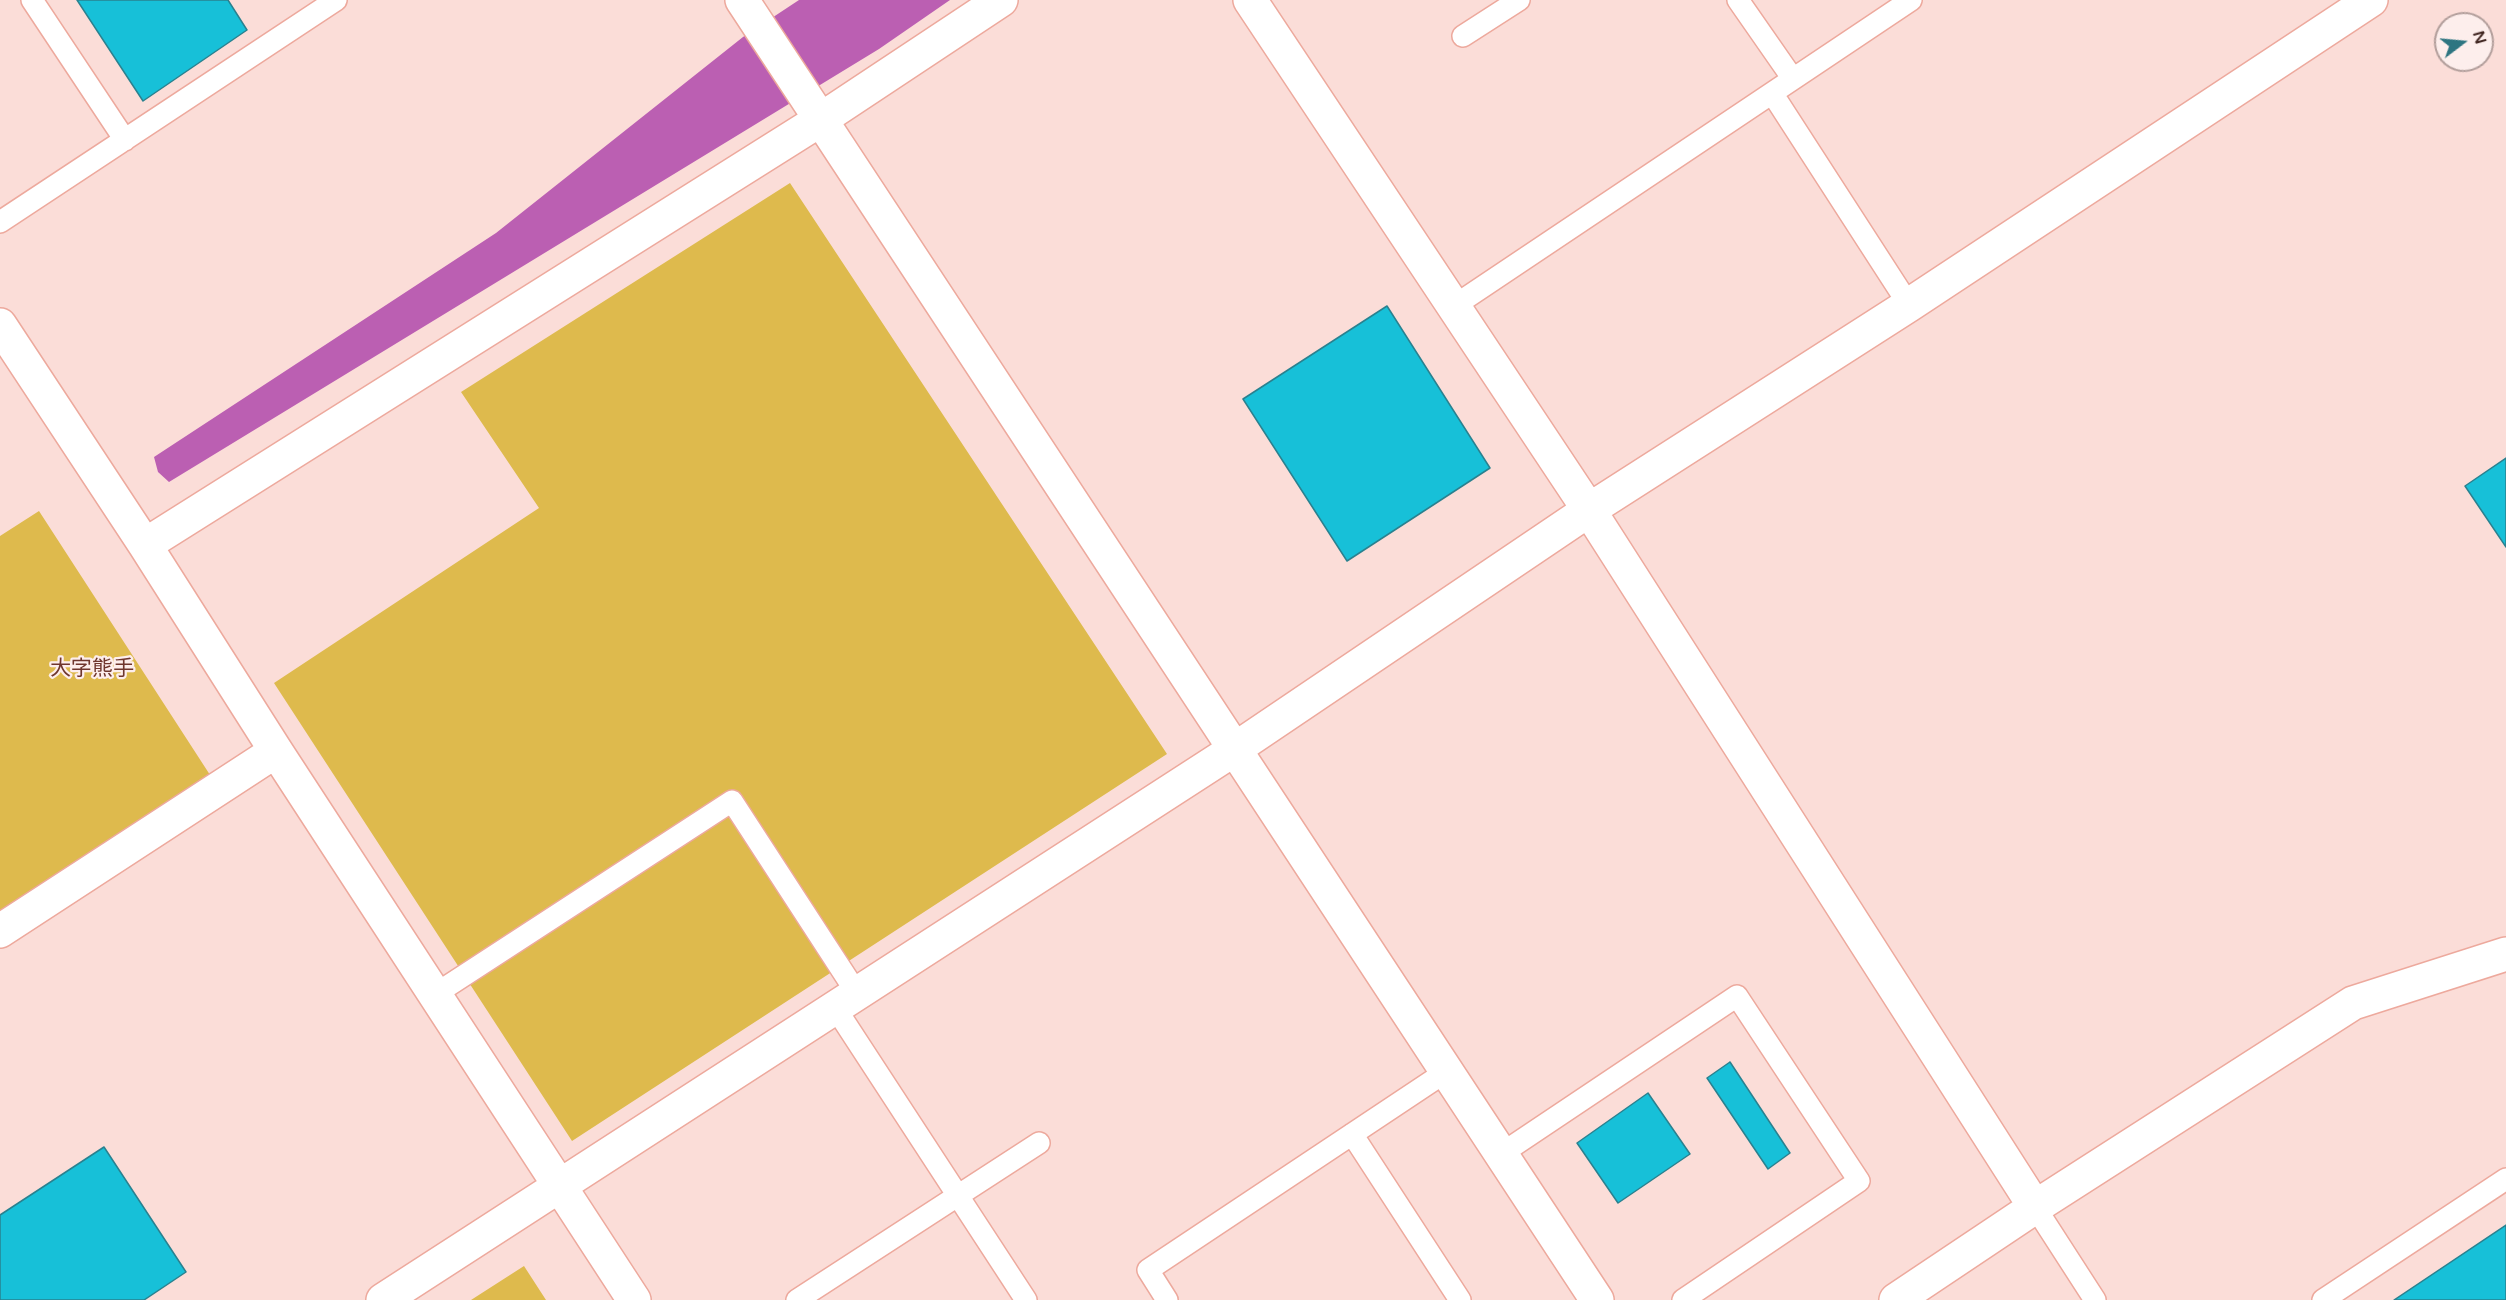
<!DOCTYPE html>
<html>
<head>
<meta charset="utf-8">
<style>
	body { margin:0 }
	#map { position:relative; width:2506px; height:1300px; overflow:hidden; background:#fbddd8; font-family:"Varela Round",sans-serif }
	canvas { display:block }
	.north { position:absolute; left:2434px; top:12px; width:60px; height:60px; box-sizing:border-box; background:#fdeeec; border:2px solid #b29e9b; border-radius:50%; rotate:74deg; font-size:16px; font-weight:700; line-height:24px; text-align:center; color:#422722 }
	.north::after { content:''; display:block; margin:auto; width:21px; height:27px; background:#2e7581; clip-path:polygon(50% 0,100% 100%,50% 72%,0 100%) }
</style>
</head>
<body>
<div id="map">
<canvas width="2506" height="1300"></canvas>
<div class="north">N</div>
</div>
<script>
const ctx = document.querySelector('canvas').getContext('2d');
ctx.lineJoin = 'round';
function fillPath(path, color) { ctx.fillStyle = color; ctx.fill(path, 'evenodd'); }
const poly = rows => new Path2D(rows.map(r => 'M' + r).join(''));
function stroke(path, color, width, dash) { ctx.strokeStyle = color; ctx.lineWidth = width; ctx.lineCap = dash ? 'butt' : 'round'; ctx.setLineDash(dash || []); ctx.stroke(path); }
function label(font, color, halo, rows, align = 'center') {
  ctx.font = font + ' "Varela Round","Noto Sans JP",sans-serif'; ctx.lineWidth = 4.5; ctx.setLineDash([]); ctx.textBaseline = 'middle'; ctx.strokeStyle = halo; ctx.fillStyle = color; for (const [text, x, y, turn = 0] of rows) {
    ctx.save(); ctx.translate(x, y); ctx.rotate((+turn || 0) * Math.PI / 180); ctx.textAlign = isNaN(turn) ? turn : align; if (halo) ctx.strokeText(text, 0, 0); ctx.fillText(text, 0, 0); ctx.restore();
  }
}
fillPath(poly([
	[790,183,1167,754,572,1141,274,683,539,508,461,392],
	[39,511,212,778,0,915,0,536],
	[524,1266,546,1300,471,1300]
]), '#deba4d');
fillPath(poly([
	[799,0,950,0,879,49,169,482,158,472,154,457,496,233,743,37]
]), '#bb5fb2');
const building = poly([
	[77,0,228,0,247,30,143,101,77,0],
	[1387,306,1490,468,1347,561,1243,399,1387,306],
	[2506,458,2506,547,2465,486,2506,458],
	[1730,1062,1790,1153,1768,1169,1707,1078,1730,1062],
	[1648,1093,1690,1154,1618,1203,1577,1143,1648,1093],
	[104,1147,186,1272,144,1300,0,1300,0,1215,104,1147],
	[2506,1225,2506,1300,2394,1300,2506,1225]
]);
fillPath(building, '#17c0d8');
stroke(building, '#2a818f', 1.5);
const lane = poly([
	[32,0,125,140],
	[1463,36,1519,0],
	[1793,79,1911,0],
	[1772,93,1909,305],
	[0,222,336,0],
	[1454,306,1793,79,1738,0],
	[434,995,732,801,858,995],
	[836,1009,1026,1300],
	[1352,1134,1460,1300],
	[1501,1154,1737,996,1859,1181,1683,1300],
	[2035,1207,2095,1300],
	[797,1300,1039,1143],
	[1167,1300,1148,1270,1447,1071],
	[2323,1300,2506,1179]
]);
const street = poly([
	[742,0,1597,1300],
	[1250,0,1589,510,2035,1207],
	[0,325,145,545,276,751,634,1300],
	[145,545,820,120,1001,0],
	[0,931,276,751],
	[383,1300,1235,749,1589,510,1909,305,2371,0],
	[1896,1300,2035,1207,2353,1003,2506,954]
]);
stroke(lane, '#eda99d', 24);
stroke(street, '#eda99d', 36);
stroke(lane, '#fff', 21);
stroke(street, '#fff', 33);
label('21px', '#6f362d', '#fdeeec', [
	["大字熊手",92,669]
]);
</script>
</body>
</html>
